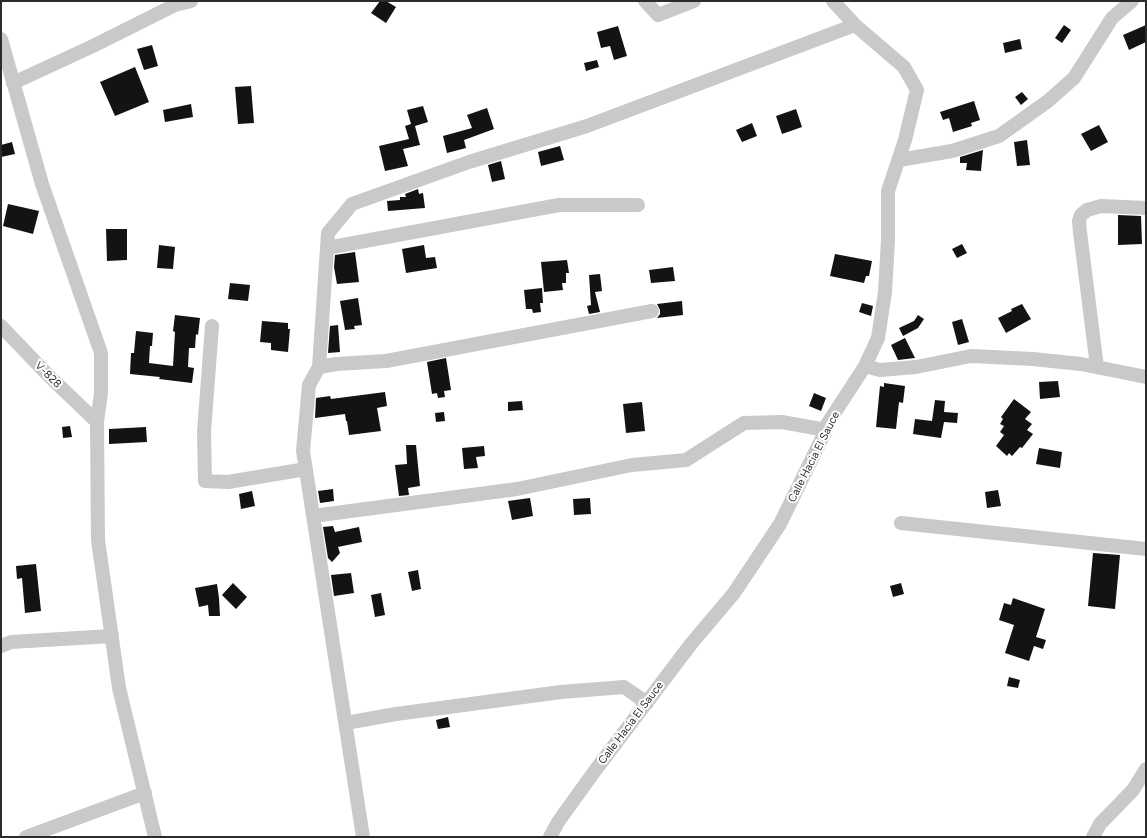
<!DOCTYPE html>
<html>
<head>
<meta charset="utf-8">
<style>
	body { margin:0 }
	#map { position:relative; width:1147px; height:838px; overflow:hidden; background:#fff; font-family:Figtree,sans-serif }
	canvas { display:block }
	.frame { position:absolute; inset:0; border:2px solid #2c2c2c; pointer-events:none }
</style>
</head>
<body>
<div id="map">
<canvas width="1147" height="838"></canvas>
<div class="frame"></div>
</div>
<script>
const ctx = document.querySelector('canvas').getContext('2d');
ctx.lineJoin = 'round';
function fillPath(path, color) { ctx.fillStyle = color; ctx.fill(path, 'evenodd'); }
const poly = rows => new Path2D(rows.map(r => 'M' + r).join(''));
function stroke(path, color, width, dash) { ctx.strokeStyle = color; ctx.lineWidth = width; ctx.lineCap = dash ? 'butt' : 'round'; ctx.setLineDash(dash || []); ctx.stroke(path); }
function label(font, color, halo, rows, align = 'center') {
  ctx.font = font + ' Figtree,sans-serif'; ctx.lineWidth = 4; ctx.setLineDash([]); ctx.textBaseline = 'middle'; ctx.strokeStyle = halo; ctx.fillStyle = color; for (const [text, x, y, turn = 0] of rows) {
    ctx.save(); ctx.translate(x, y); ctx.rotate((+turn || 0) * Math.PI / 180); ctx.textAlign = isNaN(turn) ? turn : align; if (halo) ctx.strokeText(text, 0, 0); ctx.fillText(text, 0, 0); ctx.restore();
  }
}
fillPath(poly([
	[380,1,386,1,396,7,386,23,371,13],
	[1064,25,1071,30,1062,43,1055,38],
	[1146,25,1146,42,1129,50,1123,35],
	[618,26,627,56,614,60,610,46,601,48,597,32],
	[1020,39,1022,49,1005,53,1003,43],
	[152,45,158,66,144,70,137,49],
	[597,60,599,67,586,71,584,63],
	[135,67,149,102,115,116,100,82],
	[251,86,254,123,238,124,235,87],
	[1022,92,1028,99,1021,105,1015,97],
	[974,101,980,120,971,123,972,126,953,132,949,118,943,120,940,112],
	[191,104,193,117,165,122,163,110],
	[423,106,428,122,415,126,420,145,403,149,408,166,385,171,379,146,409,139,405,126,411,124,407,110],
	[487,108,494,129,464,140,466,148,447,153,443,136,472,128,467,115],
	[796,109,802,127,782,134,776,116],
	[752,123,757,136,742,142,736,130],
	[1099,125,1108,142,1091,151,1081,134],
	[1027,140,1030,165,1017,166,1014,142],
	[12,142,15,154,1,157,1,145],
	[560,146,564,160,541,166,538,152],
	[983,150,981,171,966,170,967,163,960,163,960,157],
	[501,161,505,179,492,182,488,165],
	[418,189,419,194,423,193,425,208,388,211,387,201,400,200,400,197,406,197,405,194],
	[8,204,39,211,33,234,3,226],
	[1118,215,1141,216,1142,244,1118,245],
	[106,229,127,229,127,260,107,261],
	[962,244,967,253,957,258,952,249],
	[159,245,175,247,173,269,157,268],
	[424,245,426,258,435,257,437,268,406,273,402,249],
	[355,252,359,282,337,284,334,267,335,255],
	[835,254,872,261,869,276,866,276,864,283,830,276],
	[567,260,569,273,566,273,566,283,562,283,563,290,544,292,541,262],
	[673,267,675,281,651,283,649,270],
	[600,274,602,291,595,292,600,312,589,314,587,306,591,305,589,275],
	[230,283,250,285,248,301,228,299],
	[542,288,543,303,540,303,541,312,533,313,532,309,526,309,524,290],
	[358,298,362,325,354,326,355,329,345,330,340,301],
	[682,301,683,315,657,318,660,314,660,310,657,304],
	[862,303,873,306,871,316,859,312],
	[1022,304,1031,319,1006,333,998,318,1012,311,1011,309],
	[175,315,200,318,198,335,196,334,195,348,189,348,188,367,194,368,192,383,159,379,160,377,130,374,131,353,134,353,136,331,153,333,152,346,150,346,149,363,173,366,175,332,173,331],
	[918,315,924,319,918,328,903,336,899,328,914,321],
	[962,319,969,342,958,345,952,322],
	[262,321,288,323,288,329,290,329,288,352,271,350,271,343,260,342],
	[338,325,340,352,328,353,330,326],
	[905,338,915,358,898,360,891,345],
	[446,358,451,390,444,391,445,397,438,398,437,393,432,394,427,362],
	[1058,381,1060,397,1040,399,1039,382],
	[884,383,905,386,903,403,899,402,896,429,876,427,880,386,884,387],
	[385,392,387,406,377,408,381,431,349,435,347,421,346,421,345,414,315,418,316,398,330,396,331,399],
	[814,393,826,398,821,411,809,406],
	[1014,399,1031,412,1025,419,1032,424,1027,430,1033,434,1022,448,1020,447,1012,456,1009,453,1007,456,996,446,1004,435,1000,432,1004,426,1000,424,1003,419,1001,417],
	[935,400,945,401,944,412,958,413,957,423,944,422,941,438,913,434,915,419,932,421],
	[522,401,523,410,508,411,508,402],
	[642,402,645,431,626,433,623,404],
	[444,412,445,421,436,422,435,413],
	[70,426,72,437,63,438,62,427],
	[146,427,147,442,109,444,109,429],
	[406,445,416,445,420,486,408,488,409,495,399,496,395,465,407,464],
	[484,446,485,456,476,457,478,468,464,469,462,448],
	[1039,448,1062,452,1060,468,1036,464],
	[333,489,334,501,320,503,318,491],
	[998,490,1001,506,987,508,985,492],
	[252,491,255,506,241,509,239,494],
	[530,498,533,516,512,520,508,501],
	[590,498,591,514,574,515,573,499],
	[333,526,335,532,359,527,362,542,338,547,340,553,332,562,328,558,323,527],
	[1093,553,1120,555,1115,609,1088,606],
	[36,564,41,611,25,613,22,578,17,579,16,566],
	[418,570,421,589,412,591,408,572],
	[351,573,354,593,334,596,331,575],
	[233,583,247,597,236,609,222,595],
	[901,583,904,594,893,597,890,586],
	[217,584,219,598,220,616,209,616,208,605,199,607,195,588],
	[381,593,385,615,375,617,371,595],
	[1013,598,1045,609,1036,637,1046,640,1043,649,1034,646,1029,661,1005,653,1014,625,999,620,1004,603,1011,605],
	[1009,677,1020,680,1018,688,1007,686],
	[448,717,450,727,438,729,436,720]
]), '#131313');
stroke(poly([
	[645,1,658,15,694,1],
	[1,39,42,184,101,353,101,393,97,422,98,540,119,688,155,837],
	[13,83,93,46,175,5,191,1],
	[899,160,952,151,999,136,1048,101,1074,78,1112,18,1132,1],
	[327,248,559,205,638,205],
	[1,326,48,375,97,422],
	[212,326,204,432,205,481,228,482,306,469],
	[865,366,880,370,916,367,971,356,1033,359,1081,364,1146,377],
	[319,367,328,233,352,204,469,162,587,126,855,25],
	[1097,367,1080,232,1079,221,1081,215,1087,210,1101,206,1146,208],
	[313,516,517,489,632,465,686,460,744,423,782,422,826,430],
	[901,523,1146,549],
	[1,646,11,642,112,636],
	[346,723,396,714,561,692,624,687,647,703],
	[26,837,145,793],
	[363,837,303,451,309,385,319,367,336,364,386,361,652,311],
	[550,837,558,822,594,772,691,644,734,593,780,524,826,430,826,426,865,366,878,338,885,292,888,240,888,191,905,140,917,90,904,67,855,25,833,1],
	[1093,837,1100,824,1133,790,1146,769]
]), '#c9c9c9', 14);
label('11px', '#2c2c2c', '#fff', [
	["V-828",48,375,45],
	["Calle Hacia El Sauce",814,457,-63],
	["Calle Hacia El Sauce",631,723,-53]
]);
</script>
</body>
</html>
